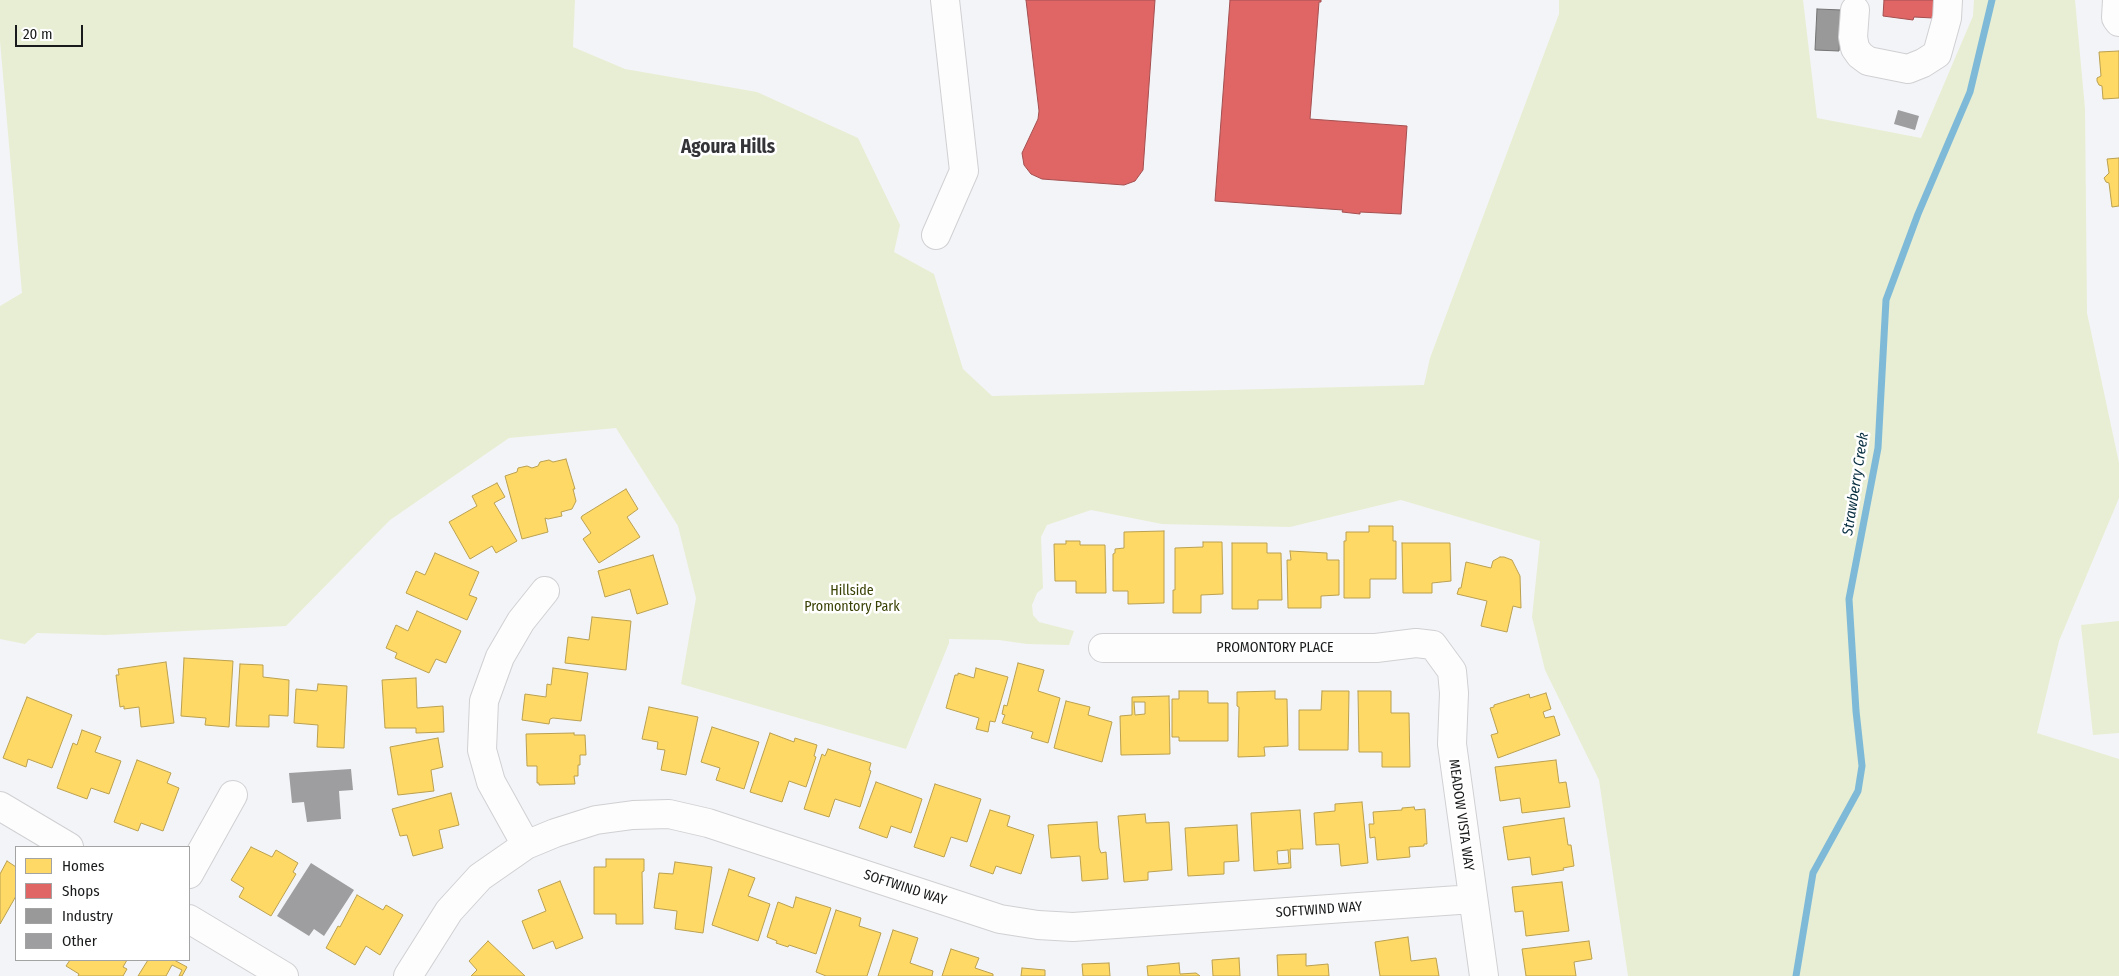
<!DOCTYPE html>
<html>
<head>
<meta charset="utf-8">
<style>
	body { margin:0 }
	#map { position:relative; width:2119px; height:976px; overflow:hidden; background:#f3f4f7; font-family:"Fira Sans Condensed",sans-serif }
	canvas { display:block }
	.legend { position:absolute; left:15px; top:846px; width:175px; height:115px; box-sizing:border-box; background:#fff; border:1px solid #a3a3a4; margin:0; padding:6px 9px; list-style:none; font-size:15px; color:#191a1b }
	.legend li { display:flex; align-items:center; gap:10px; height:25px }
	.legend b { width:25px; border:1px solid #a3a3a4 }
	.scale { position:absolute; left:15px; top:25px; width:68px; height:22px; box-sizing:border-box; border:2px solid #191a1b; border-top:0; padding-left:6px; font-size:15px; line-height:18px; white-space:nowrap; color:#191a1b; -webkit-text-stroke:4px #fff; paint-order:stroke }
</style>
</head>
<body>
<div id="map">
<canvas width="2119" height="976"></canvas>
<ul class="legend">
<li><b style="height:14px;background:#ffd966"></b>Homes</li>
<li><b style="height:14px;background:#e06666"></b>Shops</li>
<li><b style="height:14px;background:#999"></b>Industry</li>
<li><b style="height:14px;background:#9e9ea0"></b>Other</li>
</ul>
<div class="scale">20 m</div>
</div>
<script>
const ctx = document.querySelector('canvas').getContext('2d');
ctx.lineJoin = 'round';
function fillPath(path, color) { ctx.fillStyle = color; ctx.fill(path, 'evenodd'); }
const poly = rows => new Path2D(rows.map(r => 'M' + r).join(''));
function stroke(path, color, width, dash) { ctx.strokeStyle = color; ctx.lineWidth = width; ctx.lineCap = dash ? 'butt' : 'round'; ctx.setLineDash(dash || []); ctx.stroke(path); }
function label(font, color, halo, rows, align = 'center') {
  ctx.font = font + ' "Fira Sans Condensed",sans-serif'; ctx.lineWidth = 5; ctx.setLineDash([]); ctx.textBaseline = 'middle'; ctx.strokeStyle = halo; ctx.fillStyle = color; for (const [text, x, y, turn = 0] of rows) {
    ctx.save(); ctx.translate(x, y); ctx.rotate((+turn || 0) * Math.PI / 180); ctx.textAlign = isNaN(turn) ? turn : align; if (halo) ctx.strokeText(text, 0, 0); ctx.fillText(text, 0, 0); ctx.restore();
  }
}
fillPath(poly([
	[0,0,575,0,573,47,625,69,757,92,858,138,900,225,894,252,934,274,963,369,992,396,1424,385,1430,358,1559,14,1559,0,1803,0,1817,118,1921,138,1973,16,1974,0,2075,0,2085,109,2087,313,2119,463,2119,498,2059,641,2037,733,2119,759,2119,976,1628,976,1599,780,1545,670,1532,617,1540,541,1401,500,1290,527,1162,524,1091,510,1047,525,1041,537,1043,588,1037,593,1032,605,1033,615,1039,622,1074,631,1069,645,1027,644,999,640,949,639,949,643,906,749,681,684,696,598,678,526,616,428,509,438,390,520,286,626,105,635,37,633,25,644,0,639,0,306,22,293,0,41],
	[2119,621,2119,733,2093,735,2081,625]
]), '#e8eed3');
const homes = poly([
	[2119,51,2119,98,2103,99,2102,86,2099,85,2097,81,2097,78,2101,76,2099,52,2119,51],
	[2119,158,2119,206,2112,207,2109,183,2106,182,2104,178,2109,173,2107,159,2119,158],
	[566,459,575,489,573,489,576,501,572,509,561,512,562,516,548,519,545,518,548,532,522,539,505,476,517,472,518,468,527,466,532,468,538,466,540,462,549,460,553,462,566,459],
	[497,483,505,497,494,503,517,541,496,553,492,546,470,559,449,522,477,506,472,496,497,483],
	[626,489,638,509,627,517,640,537,599,563,583,539,591,533,581,518,582,516,626,489],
	[1369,526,1393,526,1393,541,1396,541,1396,579,1370,579,1370,598,1344,598,1344,541,1346,541,1346,532,1369,532,1369,526],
	[1164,531,1164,603,1128,604,1128,591,1113,591,1113,554,1115,553,1115,549,1124,548,1124,532,1164,531],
	[1066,541,1080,541,1080,545,1105,545,1106,593,1076,593,1076,581,1055,581,1054,544,1066,544,1066,541],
	[1203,542,1222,542,1223,594,1201,595,1201,613,1173,613,1173,590,1175,590,1175,548,1203,547,1203,542],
	[1232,543,1267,543,1267,553,1281,553,1282,600,1258,600,1258,609,1232,609,1232,543],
	[1402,543,1450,543,1451,581,1432,583,1432,593,1403,593,1402,543],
	[1290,551,1327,553,1327,560,1339,560,1339,595,1321,596,1321,608,1288,608,1287,560,1291,560,1290,551],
	[435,553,479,572,469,595,477,598,467,620,406,593,416,571,425,575,435,553],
	[653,555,668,604,637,614,630,589,605,597,598,571,653,555],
	[1500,557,1504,557,1512,560,1520,576,1521,608,1513,606,1507,632,1481,626,1487,601,1457,594,1459,588,1461,588,1466,562,1491,568,1493,561,1500,557],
	[417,611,461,631,446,663,436,659,429,673,395,658,397,653,386,648,396,625,408,631,417,611],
	[592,617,631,621,626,670,565,663,568,637,589,640,592,617],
	[184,658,233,661,229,727,205,725,206,718,181,716,184,658],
	[166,662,174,723,141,727,139,707,124,709,124,706,120,707,116,675,119,675,118,669,166,662],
	[1018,663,1044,670,1038,691,1060,698,1048,743,1031,738,1033,732,1002,723,1005,715,1002,714,1004,705,1007,706,1018,663],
	[240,664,263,665,263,677,289,680,288,716,269,715,269,727,236,726,240,664],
	[553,668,588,673,581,721,553,718,550,719,549,724,522,720,525,694,546,697,547,684,551,685,553,668],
	[976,668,1008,677,995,722,990,721,988,732,976,729,979,718,946,708,955,675,958,675,958,673,974,678,976,668],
	[416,678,417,708,443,706,444,732,416,733,416,728,385,728,382,680,416,678],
	[318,684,347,686,344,748,317,747,318,725,294,723,296,689,317,691,318,684],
	[1179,691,1208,691,1208,703,1228,703,1228,741,1179,741,1179,737,1172,737,1172,699,1179,699,1179,691],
	[1275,691,1275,699,1287,699,1288,746,1264,747,1265,756,1238,757,1239,707,1237,706,1237,692,1275,691],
	[1322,691,1349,691,1348,750,1299,750,1299,710,1321,710,1322,691],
	[1358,691,1391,691,1391,713,1409,713,1410,767,1382,767,1382,752,1359,752,1358,691],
	[1546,693,1551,709,1543,712,1545,718,1554,716,1560,735,1498,758,1491,735,1498,733,1490,708,1494,707,1494,705,1529,694,1530,698,1546,693],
	[1169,696,1170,754,1121,755,1120,716,1132,715,1132,697,1169,696],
	[1134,702,1145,702,1145,714,1135,715,1134,702],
	[27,697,72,715,52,768,28,759,26,767,3,758,27,697],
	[1066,701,1090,707,1088,715,1112,722,1102,762,1054,748,1066,701],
	[649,707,698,717,686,775,661,770,665,750,657,749,658,742,642,739,649,707],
	[712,727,759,742,744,789,716,780,720,768,701,762,712,727],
	[82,730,101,737,95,752,121,761,109,794,91,788,87,799,57,788,73,743,77,745,82,730],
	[574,733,574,735,585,735,586,755,580,755,580,765,578,765,578,776,574,776,575,784,539,785,539,783,537,783,537,766,527,766,526,734,574,733],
	[770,733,794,742,795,738,817,745,814,756,816,757,806,787,789,781,782,802,750,792,770,733],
	[438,738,443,767,431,770,434,791,398,795,390,747,438,738],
	[828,749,871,763,869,770,871,771,860,807,835,799,829,817,804,809,822,754,825,756,828,749],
	[137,760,171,773,167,783,179,788,163,831,141,823,138,831,114,822,137,760],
	[1556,760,1559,783,1566,782,1570,807,1522,813,1520,798,1500,801,1495,767,1556,760],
	[876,782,922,799,911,833,891,826,887,838,859,828,876,782],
	[935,784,981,799,967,842,951,837,944,857,914,847,935,784],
	[451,793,459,825,439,830,443,848,413,856,407,835,400,836,392,809,451,793],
	[1362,802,1368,863,1341,866,1339,844,1316,845,1314,813,1335,811,1335,804,1362,802],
	[1414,807,1415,810,1425,809,1427,844,1424,844,1424,846,1409,847,1410,857,1377,860,1375,837,1370,838,1369,824,1374,824,1373,812,1402,810,1402,808,1414,807],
	[990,810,1010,816,1007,826,1034,835,1021,874,996,866,993,874,970,866,990,810],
	[1300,810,1303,849,1290,849,1291,868,1254,871,1251,813,1300,810],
	[1288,850,1289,863,1278,864,1277,851,1288,850],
	[1145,814,1146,823,1169,822,1172,870,1148,872,1148,880,1124,882,1118,816,1145,814],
	[1564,818,1568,845,1571,845,1574,866,1563,868,1564,870,1532,875,1530,857,1508,860,1503,827,1564,818],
	[1097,822,1099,848,1101,853,1106,852,1108,879,1082,881,1080,856,1051,858,1048,825,1097,822],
	[1237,825,1239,861,1224,862,1224,874,1188,876,1185,828,1237,825],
	[251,847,272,857,276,850,298,863,293,872,296,874,271,916,239,897,244,888,231,880,251,847],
	[606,859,644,859,644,871,642,872,643,924,616,924,616,914,594,914,594,867,606,867,606,859],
	[7,861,16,867,16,896,0,924,0,874,7,861],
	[675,862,712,867,703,933,675,929,677,911,654,908,659,873,673,874,675,862],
	[729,869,755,878,748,896,770,904,758,941,712,925,729,869],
	[560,881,583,938,556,949,553,941,533,949,522,921,546,911,538,890,560,881],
	[1562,882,1569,931,1526,936,1523,911,1515,912,1512,887,1562,882],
	[357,895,383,910,386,905,403,915,380,955,366,946,355,965,326,948,338,926,340,927,357,895],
	[796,897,831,908,816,954,789,945,788,947,776,943,777,941,767,937,778,902,793,908,796,897],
	[836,910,861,918,859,926,881,933,867,976,826,976,816,972,836,910],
	[893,930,918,938,910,963,933,971,932,976,878,976,893,930],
	[1408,937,1411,961,1436,958,1439,976,1380,976,1375,942,1408,937],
	[488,941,525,976,471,976,477,970,469,961,488,941],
	[1589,941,1592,959,1574,962,1576,976,1526,976,1522,949,1589,941],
	[951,949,979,958,975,968,993,974,993,976,942,976,951,949],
	[1306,954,1306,966,1328,964,1329,976,1278,976,1277,955,1306,954],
	[1239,958,1240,976,1213,976,1212,960,1239,958],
	[70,960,127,960,123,967,127,969,123,976,78,976,79,974,66,966,70,960],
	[148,960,174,960,187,967,182,976,179,976,182,970,172,965,166,976,138,976,148,960],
	[1109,963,1110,976,1083,976,1082,964,1109,963],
	[1179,963,1180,974,1196,973,1200,976,1148,976,1147,966,1179,963],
	[1022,968,1045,970,1045,976,1021,976,1022,968]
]);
fillPath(homes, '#ffd966');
stroke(homes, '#baa050', 1);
const shops = poly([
	[1026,0,1155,0,1143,170,1135,181,1124,185,1042,179,1031,174,1024,165,1022,153,1038,119,1039,111,1026,0],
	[1230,0,1321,0,1321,2,1319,2,1310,119,1407,126,1401,214,1360,212,1360,214,1342,212,1343,210,1215,201,1230,0],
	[1884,0,1934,0,1933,18,1914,17,1913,20,1883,16,1884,0]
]);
fillPath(shops, '#e06666');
stroke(shops, '#a44f50', 1);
const industry = poly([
	[1817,9,1842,10,1839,51,1815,50,1817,9]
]);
fillPath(industry, '#999');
stroke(industry, '#737373', 1);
stroke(poly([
	[1796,976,1813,873,1858,791,1862,766,1856,711,1849,599,1878,448,1886,300,1918,214,1970,92,1992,0]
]), '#7ebad8', 7);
fillPath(poly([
	[1898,110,1919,116,1915,130,1894,124],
	[351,769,353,790,339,791,341,819,307,822,304,802,292,803,289,773],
	[311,863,354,890,324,936,314,929,309,936,277,916]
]), '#9e9ea0');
const minor = poly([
	[2117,0,2116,18,2119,22],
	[1855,10,1853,37,1855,48,1860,55,1868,61,1908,69,1923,63,1937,54,1947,18,1948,0],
	[936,235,964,171,945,0],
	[1103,648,1376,648,1416,643,1433,645,1452,671,1454,693,1452,744,1484,976],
	[0,806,69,847],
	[526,845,491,782,482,750,484,701,500,657,521,621,545,591],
	[189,874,233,795],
	[189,919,284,976],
	[408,976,449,911,480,877,526,845,555,833,596,820,633,815,669,814,708,823,1000,919,1038,925,1073,927,1473,899]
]);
stroke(minor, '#d0d0d3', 30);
stroke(minor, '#fdfdfe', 28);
label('14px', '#3a4104', '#fff', [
	["Hillside",852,591],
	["Promontory Park",852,607]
]);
label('14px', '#191a1b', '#fff', [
	["PROMONTORY PLACE",1275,648],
	["MEADOW VISTA WAY",1461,815,82],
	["SOFTWIND WAY",905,888,18],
	["SOFTWIND WAY",1319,910,-4]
]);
label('italic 15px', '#072e40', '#fff', [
	["Strawberry Creek",1856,484,-81]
]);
label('bold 19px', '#343438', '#fff', [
	["Agoura Hills",728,148]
]);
</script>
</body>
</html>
